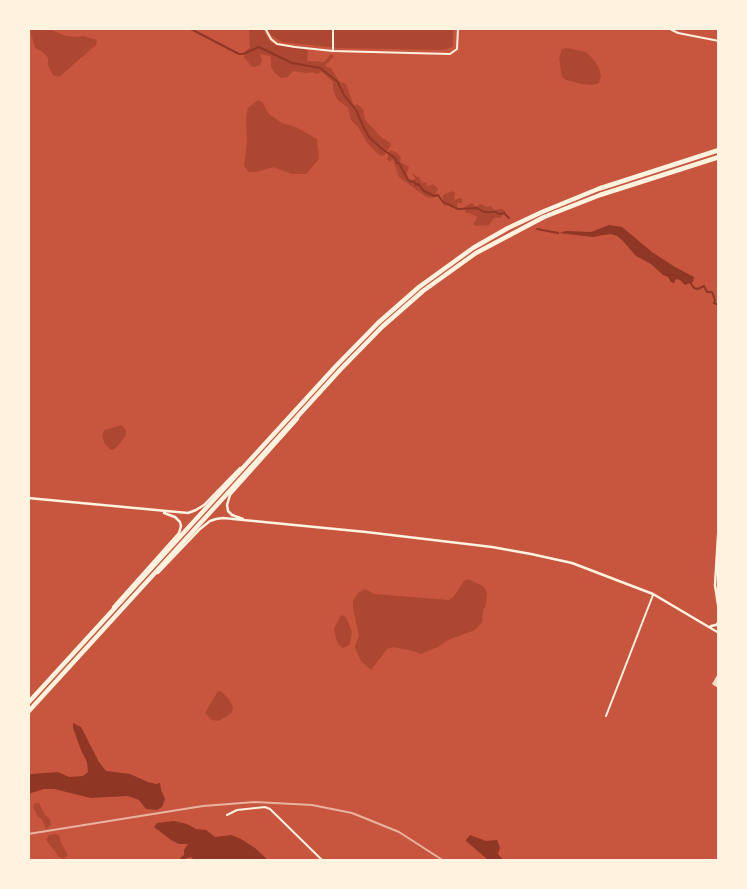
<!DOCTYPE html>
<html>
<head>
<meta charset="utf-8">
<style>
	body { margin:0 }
	#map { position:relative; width:747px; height:889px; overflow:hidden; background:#c8553d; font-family:"Exo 2",sans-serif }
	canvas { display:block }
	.frame { position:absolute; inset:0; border:30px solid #fff3e0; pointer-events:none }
</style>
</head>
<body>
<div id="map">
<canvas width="747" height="889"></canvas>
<div class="frame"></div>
</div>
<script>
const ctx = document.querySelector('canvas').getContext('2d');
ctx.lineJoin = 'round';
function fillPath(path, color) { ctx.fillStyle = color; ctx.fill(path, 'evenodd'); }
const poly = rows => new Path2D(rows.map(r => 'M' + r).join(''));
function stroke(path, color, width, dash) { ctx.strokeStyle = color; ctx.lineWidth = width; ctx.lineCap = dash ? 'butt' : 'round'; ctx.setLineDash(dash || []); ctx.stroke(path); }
fillPath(poly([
	[32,28,47,28,66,36,75,37,83,36,97,40,96,45,59,77,53,75,48,65,48,58,43,52,35,48,31,33],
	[242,28,262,28,271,43,308,50,307,61,324,62,331,54,334,56,325,66,331,68,339,81,346,84,353,104,355,106,357,104,363,109,365,120,382,138,389,142,391,145,385,154,383,156,379,155,367,143,358,127,351,120,348,108,337,99,333,89,333,82,322,72,316,74,313,72,306,73,293,71,288,77,281,78,275,73,271,67,271,60,270,56,260,54,262,61,260,65,254,67,251,66,244,57,245,51,250,48,249,30],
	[267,28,453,28,453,47,443,50,340,48,282,42,271,35],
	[567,48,586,52,593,59,599,68,601,77,599,83,592,85,582,84,566,80,562,77,559,58,562,49],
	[258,100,262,102,269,114,282,123,296,127,317,139,319,159,306,174,292,174,273,167,257,172,249,172,244,166,247,143,246,117,248,108],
	[390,150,396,152,401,158,400,162,409,167,407,173,408,178,414,181,415,178,412,174,413,173,417,177,419,177,422,183,427,182,427,187,433,184,438,189,433,198,426,197,399,177,393,160,392,159,390,162,387,159],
	[453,191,455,193,454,200,461,198,462,199,462,203,457,203,457,207,449,204,444,206,443,202,443,195],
	[472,203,476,207,481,204,486,207,491,206,494,210,502,209,506,212,500,218,494,218,489,225,476,226,473,224,477,218,476,216,469,213,466,213,464,208,466,206],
	[122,425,126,431,125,437,115,449,111,450,105,444,102,437,104,430],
	[468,579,483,586,487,592,486,604,483,612,482,622,475,630,448,640,438,647,421,654,413,651,393,647,387,649,371,670,361,661,356,650,355,646,359,635,353,609,353,601,358,593,365,589,374,594,449,600,454,596,464,581],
	[341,615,346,617,352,632,350,643,348,646,342,648,338,644,335,635,334,629],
	[218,691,222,692,229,699,233,708,232,712,226,717,218,721,212,720,205,713],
	[35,803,39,803,45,815,50,819,51,825,46,829,42,819,38,817,33,807],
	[56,834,60,836,60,841,68,855,64,859,60,858,46,840,49,835]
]), '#ae4732');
fillPath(poly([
	[609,225,622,227,652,252,675,267,694,277,693,282,685,285,680,280,676,279,674,283,671,282,668,277,663,275,651,264,636,256,622,240,617,236,611,234,603,235,593,237,559,233,566,231,591,232],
	[73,723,81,727,99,762,106,771,130,774,148,782,156,784,160,783,161,790,165,799,162,807,157,810,146,809,139,800,128,796,91,798,54,789,44,789,28,794,28,776,31,774,58,772,69,777,83,776,88,772,87,762,81,750,73,728],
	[174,821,187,824,196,829,206,830,215,837,231,835,241,839,255,848,269,861,195,861,191,857,181,860,180,858,184,855,184,850,188,844,179,844,171,840,154,827,157,823],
	[470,835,486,841,497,840,500,848,498,854,504,861,488,860,466,841,466,840]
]), '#8f3625');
stroke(poly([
	[189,28,239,54,243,54,259,47,292,63,320,68,337,81,344,95,356,110,363,126,369,137,381,148,396,159,397,163,399,163,408,180,411,182,414,181,416,185,418,184,424,191,434,196,438,195,443,202,458,209,477,208,484,212,496,212,499,214,504,213,509,218],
	[537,229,558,233],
	[690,282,694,288,698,289,704,286,707,292,712,292,715,300,714,303,719,305]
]), '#8f3625', 2);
fillPath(poly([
	[719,672,719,686,718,688,712,684]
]), '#f7dbc8');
stroke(poly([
	[265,28,271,39,277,44,295,47,333,51,450,54,457,49,458,28],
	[333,28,333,50],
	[668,28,678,33,719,41],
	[606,716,653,595],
	[227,815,237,810,265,807,270,809,323,861]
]), '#fff3e0', 2);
stroke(poly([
	[28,498,188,513,196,510,204,505,240,468],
	[243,519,232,515,228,511,227,505,230,495,298,419],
	[719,520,715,585,719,611],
	[158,573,200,529,210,521,216,519,223,518,366,532,492,547,531,554,572,563,653,594,719,633],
	[113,607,179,533,181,526,180,522,175,517,164,513],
	[711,626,716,625,719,622]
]), '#fff3e0', 2.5);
stroke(poly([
	[28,703,336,366,378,323,419,287,473,248,508,228,542,212,598,189,719,150],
	[28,712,340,370,382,327,423,291,476,253,544,217,600,195,719,157]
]), '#fff3e0', 4.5);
stroke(poly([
	[28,834,203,806,255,802,312,805,352,813,399,832,444,861]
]), '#e9b49f', 2);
</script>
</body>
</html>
